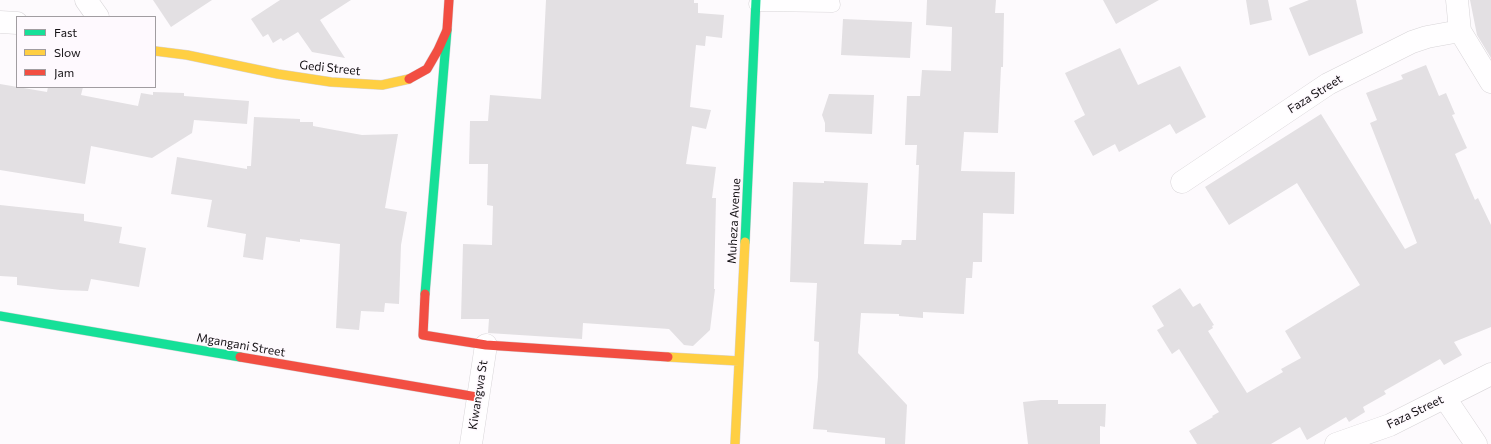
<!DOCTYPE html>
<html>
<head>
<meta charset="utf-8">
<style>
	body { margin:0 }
	#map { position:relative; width:1491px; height:444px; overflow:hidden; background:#fdfafd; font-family:Commissioner,sans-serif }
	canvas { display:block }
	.legend { position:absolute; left:16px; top:16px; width:140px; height:72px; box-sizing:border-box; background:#fef9fe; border:1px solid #a19da1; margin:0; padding:5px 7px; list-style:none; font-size:12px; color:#151215 }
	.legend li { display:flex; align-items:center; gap:8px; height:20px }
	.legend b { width:20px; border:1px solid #a19da1 }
</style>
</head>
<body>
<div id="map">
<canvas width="1491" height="444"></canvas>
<ul class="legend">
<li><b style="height:5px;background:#16e098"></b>Fast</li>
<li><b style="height:5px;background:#ffcf43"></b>Slow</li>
<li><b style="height:5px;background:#f24e42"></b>Jam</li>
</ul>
</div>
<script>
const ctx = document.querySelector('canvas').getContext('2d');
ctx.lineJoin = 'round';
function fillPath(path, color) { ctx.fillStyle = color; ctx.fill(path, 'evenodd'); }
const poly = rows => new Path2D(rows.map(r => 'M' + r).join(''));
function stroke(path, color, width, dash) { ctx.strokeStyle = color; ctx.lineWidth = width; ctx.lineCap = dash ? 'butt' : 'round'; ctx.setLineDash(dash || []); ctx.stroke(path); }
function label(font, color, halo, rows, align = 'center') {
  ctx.font = font + ' Commissioner,sans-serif'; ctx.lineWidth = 3; ctx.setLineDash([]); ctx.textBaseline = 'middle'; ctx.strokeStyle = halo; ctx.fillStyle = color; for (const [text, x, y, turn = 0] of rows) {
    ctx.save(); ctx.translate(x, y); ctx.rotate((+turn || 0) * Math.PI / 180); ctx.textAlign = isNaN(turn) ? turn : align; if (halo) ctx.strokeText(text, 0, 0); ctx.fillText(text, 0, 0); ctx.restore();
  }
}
fillPath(poly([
	[153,0,212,0,171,27],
	[280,0,351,0,320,20,345,58,312,52,298,32,283,41,281,38,273,43,268,34,263,37,251,19],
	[546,0,694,0,694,3,698,3,698,13,724,15,722,38,706,36,705,46,696,45,690,107,711,110,706,129,692,126,686,164,716,167,712,198,716,198,714,289,715,289,710,330,693,346,684,345,669,329,583,323,582,339,488,333,489,319,461,319,463,244,492,245,493,206,487,205,488,164,469,164,470,121,488,121,490,95,541,99],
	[927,0,996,0,995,13,1004,13,1003,67,1001,67,998,133,964,132,961,171,1015,172,1014,214,983,213,982,262,973,262,972,278,966,278,964,314,923,312,923,318,899,316,899,314,861,313,858,353,907,405,905,444,885,444,885,438,827,432,827,430,813,429,818,377,819,342,814,341,817,283,790,282,793,182,824,183,824,181,868,183,864,244,901,245,902,240,916,240,919,165,916,165,917,145,905,145,907,96,920,96,922,70,951,71,952,27,926,25],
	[1103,0,1159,0,1116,24],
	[1246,0,1268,0,1272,20,1250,25],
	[1309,0,1356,0,1363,33,1309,56,1289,8],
	[1470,0,1491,0,1491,58,1477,35],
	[843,19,912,22,910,58,841,55],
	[1120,48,1138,85,1180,66,1206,117,1176,134,1170,124,1119,152,1115,144,1093,156,1074,121,1085,115,1065,73],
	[1426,65,1439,96,1446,93,1455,114,1452,115,1467,148,1455,154,1475,200,1478,198,1491,225,1491,327,1454,342,1462,355,1444,365,1440,359,1384,391,1386,394,1363,407,1365,412,1349,422,1346,417,1307,440,1300,427,1271,444,1197,444,1189,431,1213,417,1212,416,1219,412,1179,349,1172,354,1157,330,1164,326,1152,306,1180,288,1193,307,1200,303,1214,325,1212,326,1213,328,1208,331,1247,393,1283,372,1281,369,1301,358,1285,331,1360,285,1297,183,1229,225,1205,187,1321,114,1405,249,1417,243,1370,123,1377,120,1366,93,1403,79,1401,75],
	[0,84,47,92,48,87,83,87,81,95,138,106,141,93,153,95,153,92,184,93,184,96,249,101,247,124,194,120,192,133,152,158,91,146,85,184,0,170],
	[829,94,874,95,872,134,825,132,825,123,822,115],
	[254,117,300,119,300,122,313,122,313,126,362,135,398,134,385,208,407,212,401,245,399,304,385,303,384,312,361,311,359,330,336,328,340,244,300,239,300,242,266,237,263,260,243,257,246,234,207,227,212,200,171,194,177,157,247,169,247,166,251,166],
	[0,205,84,214,84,221,122,227,119,243,146,248,139,287,91,279,88,291,61,290,17,285,17,277,0,276],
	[1041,400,1058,400,1058,404,1106,404,1105,427,1100,426,1100,444,1028,444,1023,402]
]), '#e3e0e3');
const lane = poly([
	[756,4,833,5,832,0]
]);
const street = poly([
	[86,0,98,17],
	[1457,0,1460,31,1491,82],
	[0,22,17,23],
	[1182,182,1328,84,1412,42,1427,37,1460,31],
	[1445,398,1476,444],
	[471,444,486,345],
	[1336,444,1390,425,1491,374]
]);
const fast = poly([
	[745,242,756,0],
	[425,294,447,30],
	[0,316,240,357]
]);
const slow = poly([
	[155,51,187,55,278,74,331,82,382,85,409,79],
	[668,357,739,361],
	[735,444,745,242]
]);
const jam = poly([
	[409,79,427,69,438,50,447,30,449,0],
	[425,294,423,335,486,345,668,357],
	[240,357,477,397]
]);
stroke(lane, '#d8d5d8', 15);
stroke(street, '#d8d5d8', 23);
stroke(fast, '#d8d5d8', 10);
stroke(slow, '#d8d5d8', 10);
stroke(jam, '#d8d5d8', 10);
stroke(lane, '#fffeff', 14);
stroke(street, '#fffeff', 22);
stroke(fast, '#16e098', 9);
stroke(slow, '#ffcf43', 9);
stroke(jam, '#f24e42', 9);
label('12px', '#151215', '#fef9fe', [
	["Gedi Street",330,68,6],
	["Faza Street",1315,94,-32],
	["Muheza Avenue",734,221,-87],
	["Mgangani Street",241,345,10],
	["Kiwangwa St",478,395,-81],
	["Faza Street",1415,412,-26]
]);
</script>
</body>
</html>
